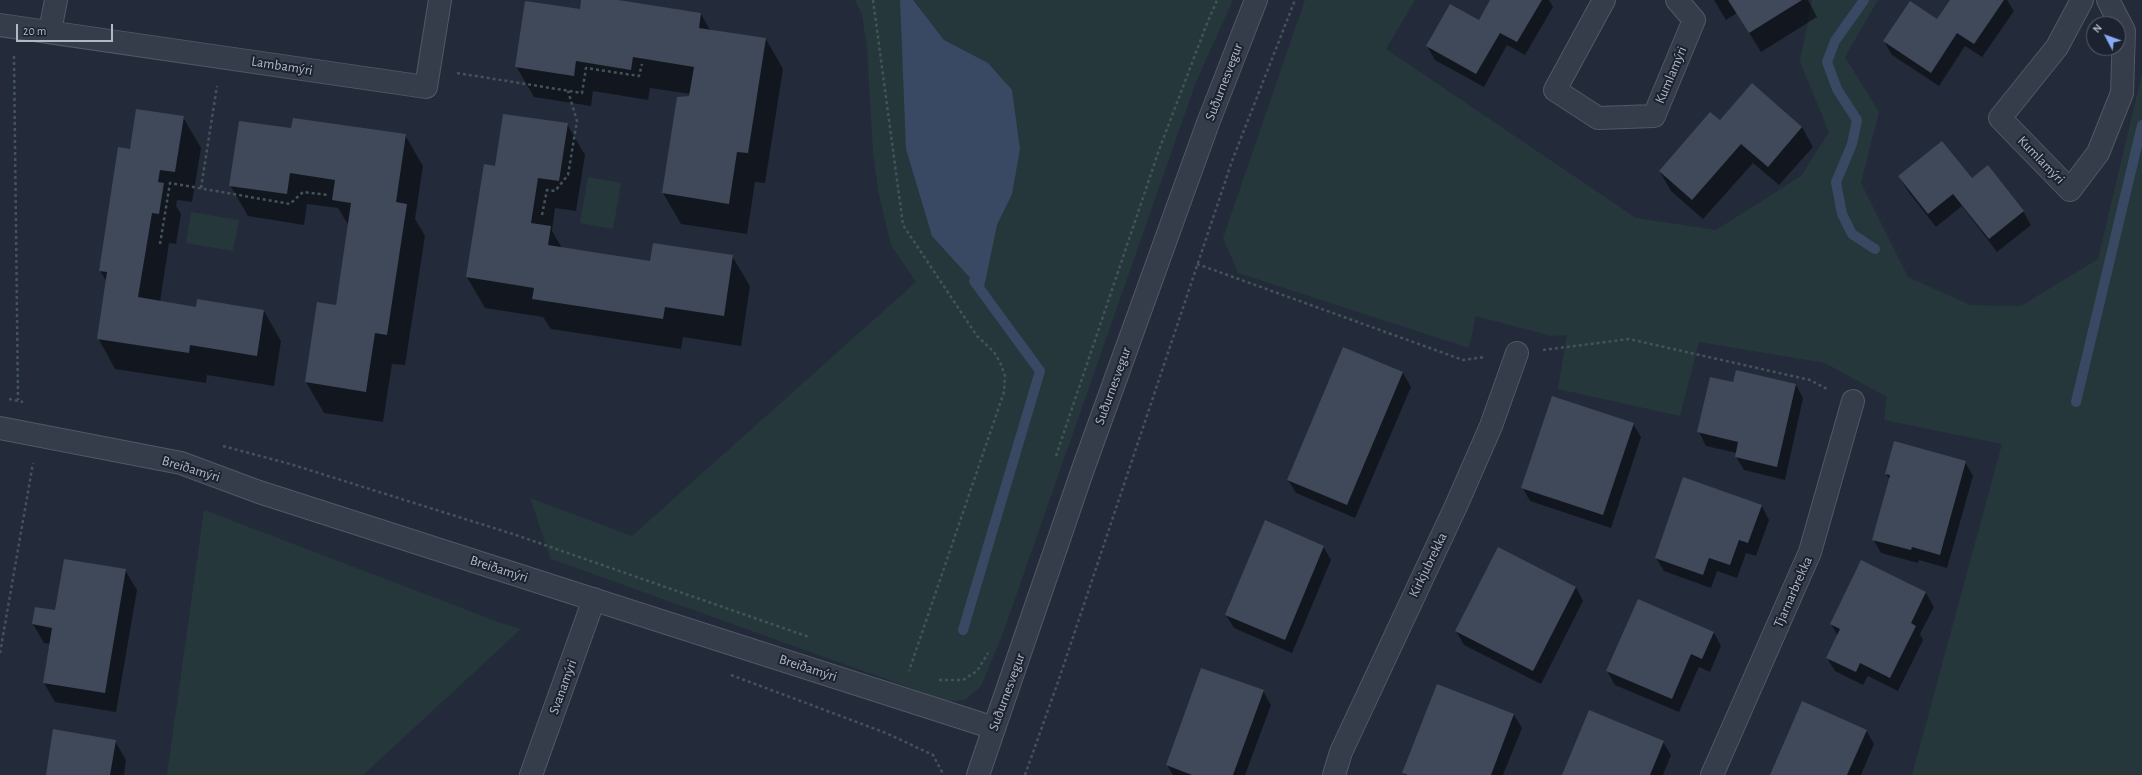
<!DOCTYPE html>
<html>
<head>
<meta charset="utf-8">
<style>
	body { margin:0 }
	#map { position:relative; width:2142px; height:775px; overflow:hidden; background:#232b3a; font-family:"Alegreya Sans",sans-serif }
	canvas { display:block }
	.north { position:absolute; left:2086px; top:16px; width:40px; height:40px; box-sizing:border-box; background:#1c222f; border:1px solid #585e6b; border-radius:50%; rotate:311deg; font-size:11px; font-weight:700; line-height:16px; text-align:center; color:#b2b8c6 }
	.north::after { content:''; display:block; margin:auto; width:14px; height:18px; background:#88abf4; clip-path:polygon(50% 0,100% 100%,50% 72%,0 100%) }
	.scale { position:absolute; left:16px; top:24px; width:97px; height:18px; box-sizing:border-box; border:2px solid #b2b8c6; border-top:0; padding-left:5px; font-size:12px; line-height:14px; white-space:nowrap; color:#b2b8c6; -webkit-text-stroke:3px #1c222f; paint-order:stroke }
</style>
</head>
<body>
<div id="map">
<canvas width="2142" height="775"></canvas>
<div class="north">N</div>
<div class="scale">20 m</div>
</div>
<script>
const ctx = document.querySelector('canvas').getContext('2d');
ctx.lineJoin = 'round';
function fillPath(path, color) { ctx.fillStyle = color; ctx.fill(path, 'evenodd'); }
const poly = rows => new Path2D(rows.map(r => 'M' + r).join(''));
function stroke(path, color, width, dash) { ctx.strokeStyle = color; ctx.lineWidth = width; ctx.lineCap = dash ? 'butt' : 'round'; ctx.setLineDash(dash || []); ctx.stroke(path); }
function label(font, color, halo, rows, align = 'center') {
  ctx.font = font + ' "Alegreya Sans",sans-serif'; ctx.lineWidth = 4; ctx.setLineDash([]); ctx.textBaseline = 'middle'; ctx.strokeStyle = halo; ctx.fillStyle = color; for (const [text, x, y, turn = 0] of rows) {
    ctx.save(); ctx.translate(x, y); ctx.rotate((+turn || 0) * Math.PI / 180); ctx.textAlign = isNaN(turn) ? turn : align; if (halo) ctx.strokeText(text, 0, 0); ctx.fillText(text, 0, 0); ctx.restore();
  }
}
fillPath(poly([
	[855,0,1233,0,1196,82,1003,633,981,686,965,700,947,701,551,559,530,498,632,536,916,282,891,245,879,195,873,154,867,47,862,15],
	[1305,0,1415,0,1386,49,1636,218,1716,230,1801,176,1829,132,1800,62,1812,0,1878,0,1845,57,1879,112,1861,183,1908,277,1970,305,2021,306,2098,259,2142,74,2142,775,1912,775,2002,444,1884,420,1887,397,1825,363,1699,342,1680,416,1558,389,1567,335,1551,336,1476,316,1469,348,1238,273,1223,238],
	[588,177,621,183,613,229,580,223],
	[191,212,239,220,233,251,186,243],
	[204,510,501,623,521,629,363,775,167,775]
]), '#25373b');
fillPath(poly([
	[900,0,913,0,944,40,988,63,1012,90,1020,149,1012,194,997,225,983,292,932,236,906,149]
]), '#394863');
fillPath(poly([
	[582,0,611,0,701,14,710,30,766,39,783,69,765,183,755,182,747,234,681,224,663,193,678,98,690,97,691,94,650,88,648,100,593,91,591,106,534,97,516,66,581,11],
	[1491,0,1549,0,1553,7,1525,55,1507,45,1484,87,1435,60,1427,46,1479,22],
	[1714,0,1808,0,1817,17,1761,52,1737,13,1726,20],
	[1951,0,2007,0,2014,11,1982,57,1965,46,1939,86,1892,55,1884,41,1937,21],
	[183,117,201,148,192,202,177,200,176,206,181,214,176,244,169,243,160,302,197,308,264,311,281,341,274,386,207,375,206,383,115,369,98,338,107,282,100,271,131,151],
	[1720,122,1802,127,1813,147,1779,185,1753,163,1703,219,1671,191,1660,172],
	[567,124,585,155,576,211,555,208,552,231,562,248,651,262,732,256,750,286,741,346,683,337,681,349,551,329,543,317,485,308,467,277,496,167],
	[292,129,405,135,423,166,415,219,425,236,405,365,392,364,383,422,324,413,306,382,318,304,336,306,349,226,338,208,307,204,304,225,248,216,230,185],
	[1899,176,1972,180,2023,211,2031,225,1997,252,1962,206,1936,227,1907,190],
	[1344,348,1403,373,1411,387,1355,518,1296,493,1288,480],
	[1734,383,1796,385,1803,398,1785,480,1744,470,1736,457,1737,453,1706,446,1699,432],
	[1633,424,1641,437,1611,528,1530,501,1522,487],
	[1965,462,1973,476,1947,568,1919,560,1918,563,1881,553,1873,539,1890,480,1886,474],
	[1762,506,1769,520,1756,556,1746,553,1737,578,1717,571,1711,588,1664,571,1656,558],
	[1323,546,1331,560,1292,653,1234,628,1226,615],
	[1862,562,1926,593,1934,607,1920,634,1923,640,1898,691,1868,676,1863,685,1835,671,1827,658,1838,636,1831,624],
	[125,570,137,590,116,712,55,702,44,683,50,644,44,643,33,624],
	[1576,587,1583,601,1541,684,1464,645,1456,631],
	[1638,600,1714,633,1721,646,1710,672,1699,667,1679,712,1615,685,1607,671],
	[1263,691,1271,705,1245,775,1173,775,1167,765],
	[1514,715,1522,728,1503,775,1405,775,1403,773],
	[1866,730,1874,744,1861,775,1771,775],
	[115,741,126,760,124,775,47,775],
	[1663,742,1671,755,1663,775,1563,775]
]), '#0007');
stroke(poly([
	[1864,0,1835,41,1827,62,1837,89,1857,120,1852,144,1836,182,1842,214,1852,234,1875,249],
	[2076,402,2142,125],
	[963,630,1040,371,974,281]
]), '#394863', 10);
fillPath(poly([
	[581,0,618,0,701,13,699,28,766,38,748,153,737,152,729,204,662,193,677,97,689,96,694,67,633,57,631,70,576,61,574,76,515,67,525,1,580,9],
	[1490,0,1542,0,1517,42,1500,33,1476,74,1426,46,1450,4,1479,20],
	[1728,0,1802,0,1749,33],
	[1950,0,2004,0,1974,44,1957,33,1931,73,1883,41,1910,1,1937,19],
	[1752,83,1802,127,1768,167,1741,144,1692,200,1659,171,1710,112,1720,120],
	[136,109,184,116,175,172,160,170,158,182,164,183,159,214,152,213,138,297,196,307,197,299,264,310,257,356,190,345,189,353,97,339,107,272,99,271,118,147,130,149],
	[503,114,568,123,559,181,538,178,531,223,551,226,548,245,650,261,653,243,733,255,724,316,665,307,663,319,532,299,534,288,466,277,484,164,495,166],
	[293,118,406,134,396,202,407,204,387,335,375,333,366,392,305,382,317,302,336,305,351,203,332,200,335,180,290,173,287,194,229,186,239,121,291,128],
	[1942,141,1972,178,1988,165,2024,211,1989,239,1953,194,1928,214,1898,176],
	[1343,347,1403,372,1347,505,1287,480],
	[1736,370,1796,384,1777,467,1735,457,1738,442,1697,432,1710,377,1733,382],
	[1552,396,1634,423,1603,515,1521,488],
	[1894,441,1966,461,1940,555,1912,547,1911,550,1872,540,1890,475,1885,474],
	[1683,477,1762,505,1748,543,1739,540,1730,565,1709,558,1703,575,1655,558],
	[1265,520,1324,546,1285,640,1225,615],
	[1498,547,1576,587,1533,671,1455,631],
	[64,559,126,569,105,693,43,683,52,628,32,624,35,607,55,610],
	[1861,560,1926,592,1911,623,1916,626,1890,678,1860,663,1856,672,1826,658,1840,629,1830,624],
	[1638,599,1714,632,1702,659,1691,654,1672,699,1606,671],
	[1201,668,1264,690,1233,775,1192,775,1166,765],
	[1437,684,1514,714,1491,775,1408,775,1402,773],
	[1802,701,1867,730,1847,775,1770,775],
	[1589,710,1664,741,1650,775,1562,775],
	[53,729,116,740,110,775,46,775]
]), '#3f4959');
const minor = poly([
	[1604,0,1555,90,1598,118,1654,116,1694,20,1677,0],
	[2082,0,2057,47,2000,118,2070,190,2098,153,2122,93,2124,31,2108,0],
	[0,25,426,87,440,0],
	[50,31,56,0],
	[531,775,594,599],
	[1334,775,1341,752,1456,506,1491,426,1517,353],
	[1712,775,1810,552,1853,401]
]);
const tertiary = poly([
	[0,428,181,463,259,492,994,728],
	[978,775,1083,469,1208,123,1256,0]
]);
stroke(minor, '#525865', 24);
stroke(tertiary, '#525865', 24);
stroke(poly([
	[873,0,903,225,977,336,994,352,1000,362,1005,376,1004,392,909,671],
	[14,56,18,400],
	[457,73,582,93,586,68,639,76,642,64],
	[201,188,217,86],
	[542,215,547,190,555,191,568,175,577,121,568,91],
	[160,244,170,183,290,204,303,192,328,195],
	[1197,264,1463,360,1485,357],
	[1543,350,1629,339,1810,380,1827,389],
	[9,399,23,402],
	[223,446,290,464,516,535,809,637],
	[1056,456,1159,150,1206,26,1217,0],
	[0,653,33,463],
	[731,675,886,733,933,755,942,772,941,775],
	[939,680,963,680,977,671,988,653],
	[1025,775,1059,679,1232,161,1295,0]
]), '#425458', 2.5, [3, 3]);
stroke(minor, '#363d4a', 22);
stroke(tertiary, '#363d4a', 22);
label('14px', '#b2b8c6', '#1c222f', [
	["Lambamýri",282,66,9],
	["Kumlamýri",1671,75,-67],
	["Suðurnesvegur",1224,82,-69],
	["Kumlamýri",2041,160,46],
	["Suðurnesvegur",1113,386,-70],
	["Breiðamýri",191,469,17],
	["Kirkjubrekka",1428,565,-64],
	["Breiðamýri",499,569,18],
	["Tjarnarbrekka",1793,592,-66],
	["Breiðamýri",808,668,18],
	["Svanamýri",563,687,-70],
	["Suðurnesvegur",1007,692,-70]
]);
</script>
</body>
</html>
